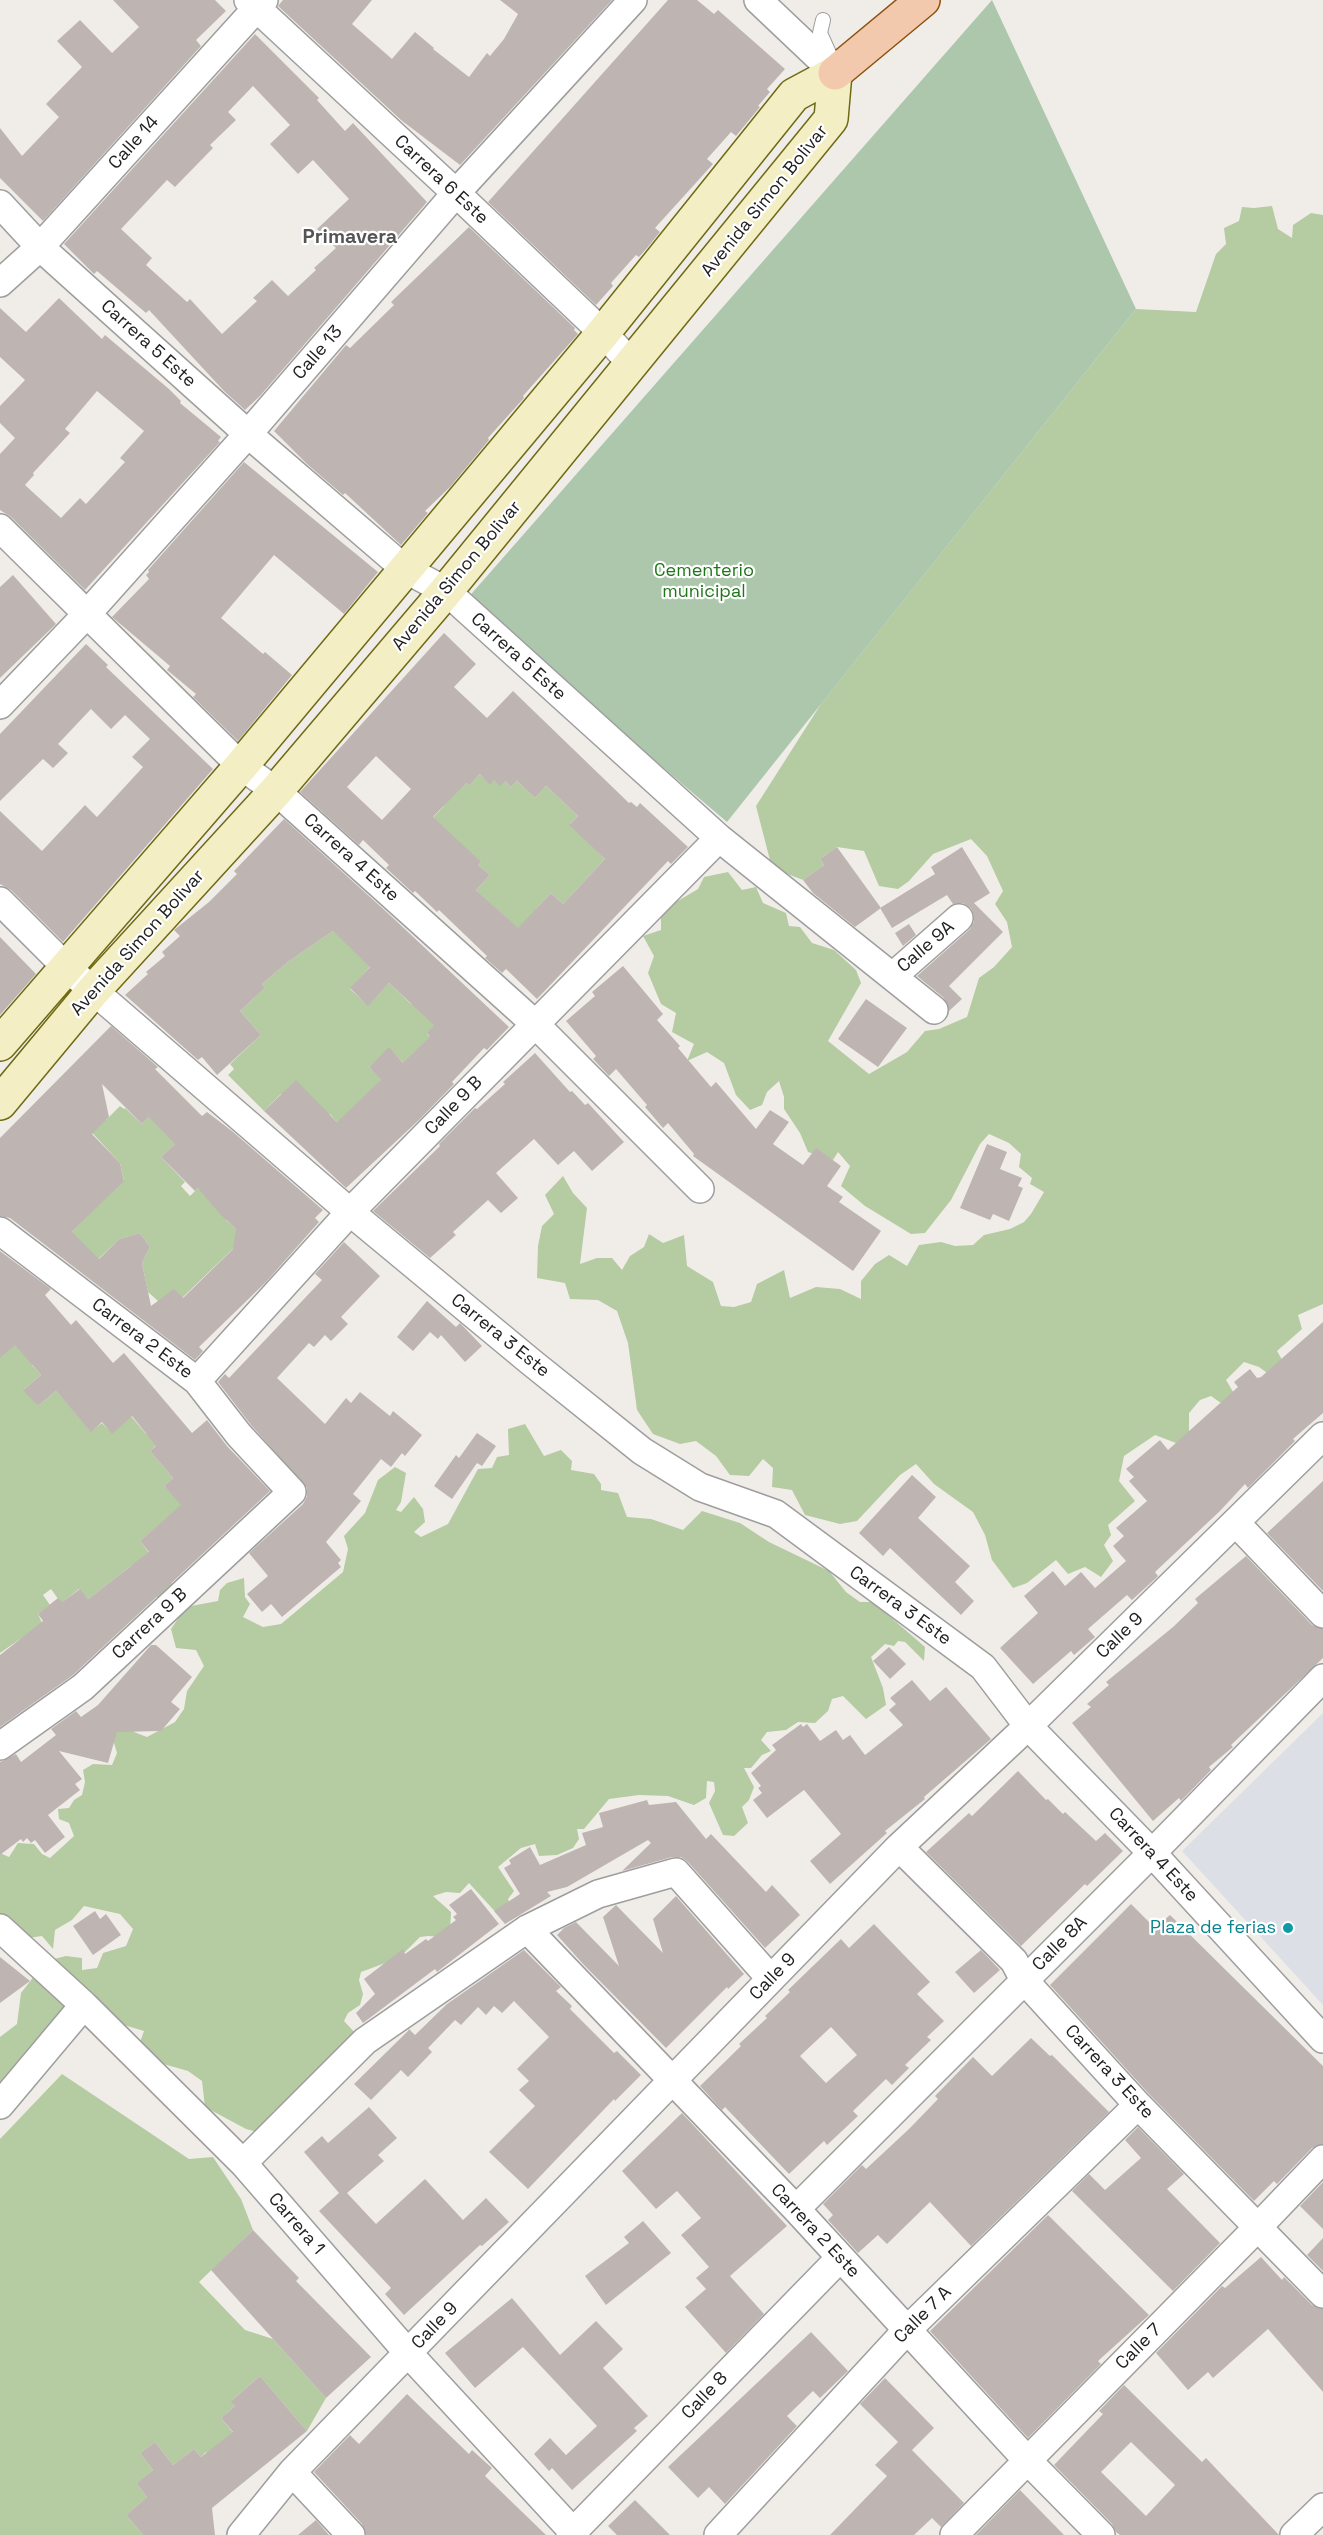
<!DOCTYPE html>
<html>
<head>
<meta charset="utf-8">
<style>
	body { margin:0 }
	canvas { display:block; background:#f0ede9 }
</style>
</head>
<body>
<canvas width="1323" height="2535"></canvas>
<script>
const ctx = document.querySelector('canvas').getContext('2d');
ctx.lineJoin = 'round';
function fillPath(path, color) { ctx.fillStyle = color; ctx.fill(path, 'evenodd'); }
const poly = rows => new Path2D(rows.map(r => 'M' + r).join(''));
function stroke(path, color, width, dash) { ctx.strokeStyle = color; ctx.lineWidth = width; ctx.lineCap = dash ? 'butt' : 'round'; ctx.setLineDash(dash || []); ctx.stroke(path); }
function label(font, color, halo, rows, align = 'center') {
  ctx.font = font + ' "Space Grotesk",sans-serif'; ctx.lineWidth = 4.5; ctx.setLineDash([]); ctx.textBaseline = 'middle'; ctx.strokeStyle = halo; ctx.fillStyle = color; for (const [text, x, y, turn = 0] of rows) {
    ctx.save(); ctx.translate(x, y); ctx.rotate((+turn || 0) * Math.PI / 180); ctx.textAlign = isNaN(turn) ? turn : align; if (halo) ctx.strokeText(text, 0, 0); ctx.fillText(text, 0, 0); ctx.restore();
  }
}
fillPath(poly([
	[1272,206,1278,229,1292,238,1293,225,1311,213,1323,215,1323,1304,1298,1315,1302,1329,1277,1351,1284,1363,1274,1378,1259,1367,1244,1362,1226,1380,1241,1405,1231,1410,1211,1396,1200,1400,1189,1413,1189,1440,1176,1443,1155,1435,1124,1456,1119,1481,1135,1501,1108,1525,1111,1535,1104,1545,1113,1561,1101,1577,1085,1567,1068,1574,1056,1560,1027,1583,1013,1588,992,1560,985,1535,973,1512,934,1484,916,1464,900,1475,857,1521,840,1524,805,1515,792,1490,772,1487,773,1468,763,1459,749,1476,730,1475,716,1456,696,1441,680,1444,653,1434,637,1410,628,1343,617,1311,598,1300,570,1299,565,1283,537,1278,538,1246,542,1226,554,1214,545,1195,563,1176,573,1193,587,1208,580,1264,597,1258,612,1258,622,1270,630,1256,644,1247,649,1234,663,1243,684,1235,687,1266,713,1282,721,1306,734,1307,751,1302,757,1284,784,1270,790,1298,816,1287,840,1289,861,1299,861,1281,875,1264,889,1255,907,1266,919,1245,941,1242,955,1246,973,1245,984,1235,1010,1229,1024,1222,1031,1214,1044,1192,1030,1184,1032,1178,1019,1167,1021,1154,1009,1143,989,1134,980,1144,951,1200,925,1233,911,1234,865,1206,841,1186,850,1166,838,1152,833,1160,808,1152,800,1133,784,1109,784,1097,779,1081,767,1092,762,1105,750,1110,736,1095,724,1063,707,1052,687,1061,694,1044,672,1032,676,1013,661,1004,648,973,654,956,643,936,661,930,661,911,698,889,704,877,728,872,742,890,756,887,763,903,786,913,789,926,800,927,812,943,834,950,856,970,861,983,828,1041,869,1074,907,1052,925,1031,939,1029,967,1017,979,978,994,967,1012,947,1007,922,995,904,1003,891,987,856,971,839,933,854,909,881,898,889,879,886,864,851,837,847,820,859,824,865,803,880,772,868,756,806,821,704,1136,309,1196,312,1216,254,1226,244,1224,228,1239,221,1242,207,1254,208],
	[447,765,469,786,480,774,490,784,494,780,505,781,511,787,517,781,535,798,546,786,578,816,570,824,605,859,563,904,551,893,536,909,532,942,476,890,490,875,478,865,481,862,425,826,444,806,427,791],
	[333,931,375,961,350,989,368,1005,389,983,411,1004,420,995,442,1016,427,1034,464,1069,414,1074,389,1048,369,1067,390,1089,337,1122,330,1114,323,1121,281,1094,264,1111,228,1075,234,1069,230,1064,261,1035,240,1011,265,988,262,984,288,962],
	[161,1105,175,1144,161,1157,185,1182,181,1186,190,1196,198,1188,240,1202,226,1220,245,1237,182,1298,158,1301,148,1292,142,1263,150,1247,140,1233,119,1239,92,1265,72,1232,124,1180,120,1163,73,1112,106,1120,120,1106,124,1109,125,1108,142,1124],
	[19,1342,33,1358,32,1365,41,1375,24,1389,38,1406,56,1391,91,1431,102,1423,112,1433,131,1416,146,1434,155,1427,164,1438,150,1451,173,1478,164,1486,200,1523,167,1518,140,1541,172,1583,159,1600,132,1565,88,1599,79,1589,61,1603,51,1589,43,1595,50,1605,38,1614,47,1634,28,1648,20,1639,0,1653,0,1354],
	[525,1424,544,1456,561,1450,572,1461,571,1470,594,1474,601,1484,601,1490,618,1493,627,1517,651,1519,683,1530,702,1511,740,1523,769,1542,829,1571,846,1592,860,1602,873,1602,925,1647,924,1661,905,1642,898,1641,894,1646,885,1644,871,1657,883,1688,886,1705,866,1719,843,1696,832,1699,828,1711,815,1723,798,1722,786,1730,767,1732,761,1740,771,1751,762,1755,751,1768,744,1768,754,1787,749,1800,742,1807,748,1823,734,1836,723,1835,709,1803,715,1791,714,1782,707,1781,706,1798,694,1805,668,1796,639,1795,609,1799,584,1829,577,1829,579,1839,573,1848,557,1855,539,1856,535,1844,521,1848,498,1867,514,1891,508,1899,511,1907,500,1917,469,1883,460,1893,446,1892,433,1896,451,1912,450,1932,441,1937,428,1936,420,1937,399,1958,361,1972,359,1980,363,1994,360,2005,348,2013,344,2021,357,2035,345,2042,344,2050,288,2107,273,2111,272,2122,261,2133,246,2129,205,2107,202,2081,188,2071,160,2063,139,2045,144,2031,124,2025,109,2017,50,1960,66,1956,82,1958,82,1970,97,1968,103,1953,126,1946,133,1929,120,1914,84,1906,72,1920,55,1930,53,1949,42,1936,28,1938,0,1916,0,1853,9,1857,18,1843,34,1844,42,1854,50,1858,74,1836,69,1823,59,1819,58,1809,69,1808,74,1800,82,1795,85,1782,83,1770,93,1764,112,1765,117,1753,114,1743,102,1741,127,1723,134,1732,147,1737,175,1722,184,1709,187,1691,204,1666,196,1650,176,1648,171,1629,179,1617,191,1606,218,1601,220,1590,227,1583,244,1578,245,1597,250,1604,243,1617,263,1627,281,1624,343,1572,348,1549,344,1536,365,1513,378,1480,395,1467,406,1473,401,1502,396,1510,401,1512,414,1497,423,1509,425,1522,414,1532,421,1537,448,1524,478,1469,492,1468,497,1457,509,1455,508,1429],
	[35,1975,72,2003,0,2093,0,2037,17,2024,21,1993],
	[62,2074,189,2159,213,2157,241,2199,253,2230,199,2282,245,2330,273,2339,326,2398,307,2431,260,2376,232,2400,235,2406,221,2418,240,2441,211,2459,206,2452,201,2457,194,2449,173,2465,155,2442,140,2453,153,2470,136,2483,147,2497,126,2515,143,2535,0,2535,0,2139]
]), '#b5cba2');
fillPath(poly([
	[992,0,1136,309,727,822,466,600]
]), '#adc7ad');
fillPath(poly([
	[1323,1713,1323,2005,1182,1851]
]), '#dddfe6');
fillPath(poly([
	[113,0,215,0,226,11,196,40,201,46,43,221,0,178,0,128,22,156,59,117,46,104,82,67,57,41,80,20,112,53,139,27],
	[283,0,372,0,352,24,392,59,415,32,434,48,433,49,469,77,487,53,490,56,504,39,518,14,500,0,612,0,460,165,401,120,278,6],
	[668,0,697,0,714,14,718,10,785,69,767,89,770,92,758,106,760,107,736,136,731,132,707,159,713,164,655,228,660,232,647,248,639,257,636,255,611,283,613,286,596,305,488,202],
	[255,34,319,98,317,100,345,131,353,123,427,202,260,396,245,410,224,391,149,310,146,313,97,271,94,274,64,244],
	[253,86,290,125,270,144,298,174,313,160,349,199,317,229,336,248,314,268,316,270,288,296,272,280,253,298,257,301,222,334,190,299,187,302,146,265,152,258,121,229,167,180,175,187,213,148,210,145,236,120,228,112],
	[469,227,575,328,574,330,578,334,523,396,524,398,488,438,489,440,450,487,425,511,428,513,401,545,345,493,343,495,307,464,274,431,346,345,350,348,394,305,391,302],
	[59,298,102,339,105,335,169,389,181,401,180,403,221,437,218,441,220,442,85,590,11,517,0,510,0,454,15,438,0,423,0,406,25,380,0,357,0,308,26,332],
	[97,391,144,431,120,458,125,462,86,504,80,498,61,518,25,485,34,475,33,473,70,433,65,429],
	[244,462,378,572,344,614,274,555,221,618,263,654,265,652,292,675,238,741,193,697,196,694,167,670,170,666,112,617,149,579,146,575,149,572,148,570],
	[13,575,56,624,0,678,0,587],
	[444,633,476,664,454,687,487,718,513,691,629,803,631,802,637,807,640,803,688,847,671,864,668,861,537,999,506,969,502,973,485,958,487,956,439,910,437,912,415,891,413,893,386,868,389,865,363,840,359,845,300,792],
	[376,756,411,789,382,820,347,787],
	[480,774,490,785,494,780,500,786,505,781,511,787,517,781,535,798,546,786,578,816,569,825,605,859,563,904,551,893,518,928,476,890,490,875,478,865,481,862,433,817,466,783,469,786],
	[86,644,108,665,106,667,213,769,63,942,11,890,0,884,0,811,42,851,85,805,97,817,143,767,132,757,150,739,125,715,111,729,91,709,58,744,68,753,53,768,43,759,0,801,0,734],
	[284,819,391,916,509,1027,487,1050,484,1048,452,1082,454,1084,420,1119,346,1188,264,1111,296,1080,337,1122,381,1080,369,1067,389,1047,403,1063,430,1037,427,1033,434,1025,389,983,368,1006,350,988,370,967,333,931,288,962,262,984,265,988,240,1011,261,1035,217,1075,202,1057,198,1060,125,995,148,974,146,972,165,956,162,952,180,936,174,930,209,902,237,874,234,871],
	[837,847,881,908,855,927,813,893,803,880,824,865,820,859],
	[962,847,990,893,974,903,1003,932,949,986,962,999,949,1011,944,998,917,976,970,929,974,922,974,915,971,908,963,903,953,904,947,895,892,928,880,908,935,874,931,867],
	[909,924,916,935,903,946,895,933],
	[0,937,36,974,0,1015],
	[623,966,663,1014,657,1020,680,1046,678,1048,711,1087,716,1082,756,1129,770,1110,789,1122,773,1144,803,1165,816,1148,841,1166,827,1186,843,1197,839,1202,881,1231,853,1271,693,1156,694,1154,668,1123,663,1128,645,1107,647,1105,616,1069,609,1076,593,1059,596,1056,566,1021,595,996,592,992],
	[866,999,907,1028,878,1067,838,1039],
	[111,1026,158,1067,155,1069,202,1116,207,1112,232,1131,323,1210,315,1218,319,1222,266,1282,199,1347,203,1351,195,1360,10,1218,0,1216,0,1138],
	[102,1084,142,1124,149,1117,175,1144,161,1157,195,1191,198,1188,220,1214,236,1229,233,1249,183,1298,174,1289,151,1306,142,1263,150,1247,140,1233,119,1239,99,1259,72,1232,124,1181,120,1163,92,1134,109,1117],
	[535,1053,570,1092,572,1091,585,1105,588,1103,624,1142,592,1171,574,1151,558,1165,534,1139,496,1173,518,1198,501,1213,488,1200,453,1232,456,1235,430,1258,373,1211,440,1146,439,1144,475,1108,477,1109,505,1084,503,1082],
	[987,1144,1007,1152,1000,1169,1022,1178,1018,1186,1023,1188,1009,1221,993,1214,990,1220,960,1208],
	[344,1242,380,1276,341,1317,348,1324,331,1341,325,1335,314,1347,309,1343,277,1378,325,1424,346,1398,351,1403,360,1392,390,1416,393,1411,422,1435,405,1456,402,1453,391,1467,381,1459,353,1494,361,1501,326,1542,341,1560,338,1563,341,1567,282,1617,271,1604,262,1612,247,1594,268,1576,249,1553,303,1504,307,1496,307,1488,251,1425,218,1382,225,1374,229,1378,322,1280,315,1274],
	[0,1251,51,1289,45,1295,71,1325,76,1320,113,1363,124,1353,192,1433,207,1420,227,1446,270,1491,73,1675,0,1727,0,1655,43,1621,38,1614,58,1598,62,1602,80,1589,88,1599,149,1552,140,1541,181,1505,164,1486,173,1478,150,1451,156,1446,132,1416,112,1434,102,1422,91,1432,56,1391,38,1406,23,1390,41,1375,15,1345,0,1358],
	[427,1301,456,1327,460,1323,482,1346,465,1362,441,1335,438,1339,430,1332,413,1351,397,1337],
	[1323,1322,1323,1413,1293,1439,1295,1441,1248,1488,1245,1484,1220,1511,1155,1572,1158,1576,1155,1579,1132,1600,1127,1595,1088,1629,1095,1637,1074,1655,1071,1651,1033,1684,1000,1648,1038,1613,1024,1596,1053,1571,1065,1586,1081,1572,1095,1588,1126,1561,1113,1546,1124,1536,1116,1528,1147,1501,1129,1481,1134,1477,1126,1469,1160,1440,1168,1450,1238,1387,1234,1382,1250,1369,1257,1378,1261,1377],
	[477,1433,496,1446,482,1466,477,1463,452,1499,434,1486,456,1455,459,1458],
	[912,1475,936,1497,918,1518,970,1566,955,1582,974,1601,961,1615,890,1548,883,1556,859,1533],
	[1323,1481,1323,1591,1267,1533],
	[1246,1556,1312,1625,1323,1629,1323,1658,1231,1745,1233,1747,1209,1767,1211,1770,1181,1801,1179,1798,1153,1821,1072,1723,1091,1707,1087,1704,1109,1685,1106,1682,1173,1627,1198,1603,1195,1599],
	[151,1645,156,1645,192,1677,171,1702,180,1709,161,1731,117,1732,108,1763,59,1751,82,1779,75,1784,80,1790,48,1815,65,1837,45,1853,35,1840,31,1843,27,1838,23,1842,21,1839,0,1855,0,1762,16,1754,21,1762,56,1735,51,1729,76,1711,81,1717,98,1705],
	[889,1647,906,1664,890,1679,873,1661],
	[912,1680,930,1701,946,1687,991,1739,924,1797,925,1799,885,1831,887,1833,830,1884,810,1861,841,1834,804,1790,767,1818,753,1800,762,1793,758,1788,761,1786,751,1773,776,1750,772,1745,801,1724,803,1727,807,1724,820,1741,836,1730,843,1740,850,1735,865,1755,903,1725,889,1710,896,1704,890,1698],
	[1018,1771,1046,1800,1048,1799,1063,1814,1065,1812,1096,1841,1105,1833,1123,1851,1087,1886,1085,1884,1021,1946,926,1852,969,1813,972,1816],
	[647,1800,649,1805,676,1802,706,1839,711,1834,766,1892,772,1885,800,1915,765,1948,688,1862,681,1857,672,1857,622,1871,651,1843,648,1840,567,1887,547,1892,551,1896,505,1924,494,1911,520,1894,504,1868,511,1864,509,1860,530,1847,540,1865,586,1845,582,1833,603,1827,599,1813],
	[471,1889,499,1924,437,1972,435,1969,363,2023,356,2013,375,1994,364,1979,403,1949,405,1954,426,1939,428,1941,456,1920,453,1917,457,1914,449,1905],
	[676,1896,744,1974,728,1989,727,1987,666,2048,583,1964,557,1935,564,1928,576,1922,619,1966,603,1917,616,1905,663,1953,653,1919],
	[1131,1904,1155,1928,1170,1915,1323,2066,1323,2144,1312,2148,1277,2184,1274,2181,1254,2201,1149,2094,1050,1985],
	[95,1911,100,1919,106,1914,121,1935,93,1955,73,1926],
	[874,1924,930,1982,917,1994,944,2021,927,2037,931,2040,905,2065,909,2068,892,2085,886,2079,853,2111,858,2116,827,2145,824,2141,789,2174,725,2107,722,2110,700,2086,741,2046,739,2044,767,2018,765,2016,790,1992,788,1990,841,1939,849,1948],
	[831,2027,857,2055,826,2083,800,2056],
	[524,1950,561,1987,556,1991,572,2006,570,2009,614,2053,617,2051,641,2075,615,2101,614,2099,528,2189,489,2152,535,2106,519,2090,529,2081,517,2069,549,2037,514,2001,502,2013,494,2006,486,2015,478,2007,461,2025,455,2020,428,2048,432,2052,408,2077,401,2070,371,2100,354,2084,408,2031,409,2029,415,2035,447,2004],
	[981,1950,1000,1970,974,1993,955,1972],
	[0,1957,30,1981,0,2003],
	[1031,2038,1050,2056,1052,2055,1109,2112,971,2246,930,2202,887,2244,878,2235,858,2253,828,2220,833,2215,823,2204,862,2165,866,2169,909,2129,938,2099,935,2096,973,2057,992,2076],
	[369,2107,397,2138,378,2155,384,2161,347,2193,376,2224,425,2179,463,2220,486,2198,509,2222,482,2246,480,2245,404,2315,385,2294,391,2288,319,2211,339,2193,304,2152,322,2136,328,2143],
	[682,2113,787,2226,730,2276,764,2314,726,2353,685,2307,706,2289,696,2278,709,2267,681,2235,701,2218,677,2191,656,2209,622,2171],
	[1138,2127,1184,2174,1167,2189,1220,2243,1173,2291,1072,2191,1089,2174,1105,2190,1141,2158,1125,2140],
	[1323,2182,1323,2229,1300,2206],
	[1048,2215,1149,2315,1098,2361,1101,2364,1028,2438,930,2331],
	[643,2221,671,2253,606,2305,585,2276,629,2243,624,2237],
	[253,2230,299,2278,296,2281,371,2357,326,2398,211,2270],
	[1323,2238,1323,2271,1307,2255],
	[1261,2257,1282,2280,1284,2277,1312,2305,1323,2309,1323,2392,1268,2329,1213,2378,1208,2372,1188,2390,1156,2353,1222,2286,1225,2288],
	[512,2298,560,2355,596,2321,623,2349,603,2368,648,2416,634,2428,637,2431,572,2490,552,2468,549,2471,534,2454,550,2438,566,2455,597,2426,523,2347,475,2388,445,2353],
	[811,2332,848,2371,820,2398,813,2391,787,2416,797,2426,725,2504,709,2487,698,2498,668,2467],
	[260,2376,307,2431,212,2508,215,2535,143,2535,126,2515,147,2497,136,2483,153,2470,140,2453,155,2442,173,2465,194,2449,201,2457,233,2432,221,2418,235,2406,231,2401],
	[885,2378,934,2428,912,2450,964,2503,941,2527,932,2518,914,2535,830,2535,887,2476,875,2465,898,2442,860,2404],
	[1124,2385,1202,2462,1206,2458,1279,2535,1120,2535,1116,2532,1112,2524,1054,2465,1103,2414,1099,2411],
	[1131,2442,1175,2485,1146,2516,1101,2472],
	[407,2394,469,2454,472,2450,492,2468,485,2476,546,2535,366,2535,362,2524,314,2472,350,2435,359,2444],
	[1020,2490,1064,2535,976,2535],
	[635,2500,670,2535,617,2535,608,2526],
	[316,2520,329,2535,298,2535]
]), '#beb5b2');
const lane = poly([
	[823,20,820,33,833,62]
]);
const street = poly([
	[248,0,456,193,603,333,632,364],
	[758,0,835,73],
	[0,204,40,247,248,434,405,569,446,591,719,838,934,1010],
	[0,283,40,247,264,0],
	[0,528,241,766,276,791,534,1023,700,1189],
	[0,705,87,614,248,434,456,193,633,0],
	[0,901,66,967,350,1212,531,1362,642,1451,700,1487,776,1514,983,1667,1028,1726,1152,1853,1323,2039],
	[893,976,959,918],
	[0,1231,197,1381,239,1435,292,1492,83,1687,0,1746],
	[197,1381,350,1212,719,838],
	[1236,1523,1323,1614],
	[899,1847,1014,1961,1024,1980,1138,2105,1323,2294],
	[0,1928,84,2005,243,2163,408,2353,576,2535],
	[527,1929,796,2209,1027,2460,1101,2535],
	[0,2105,84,2005],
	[243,2163,365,2041,527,1929,598,1894,676,1872,771,1979],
	[796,2209,1152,1853,1323,1678],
	[292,2472,351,2535],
	[241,2535,292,2472,899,1847,1028,1726,1323,1436],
	[570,2535,840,2258],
	[718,2535,907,2330,1138,2105],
	[954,2535,1258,2227,1323,2159],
	[1294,2535,1323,2507]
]);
const secondary = poly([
	[0,1044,241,766,603,333,794,95,835,73],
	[0,1103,93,991,276,791,446,591,831,119,835,73]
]);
const primary = poly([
	[835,73,923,0]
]);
stroke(lane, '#9e9e9e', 16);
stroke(street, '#9e9e9e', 30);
stroke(secondary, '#6f6a12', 36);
stroke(primary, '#8d5111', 36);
stroke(lane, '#fff', 14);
stroke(street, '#fff', 27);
stroke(secondary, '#f3eec4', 33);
stroke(primary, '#f2c9ac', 33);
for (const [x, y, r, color] of [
	[1288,1928,6,"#0f9aa8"]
]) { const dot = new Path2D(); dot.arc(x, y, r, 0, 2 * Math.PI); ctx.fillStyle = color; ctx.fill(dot); stroke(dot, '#fff', 2); }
label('18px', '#212121', '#fff', [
	["Calle 14",134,143,-48],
	["Carrera 6 Este",441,180,43],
	["Avenida Simon Bolivar",765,201,-51],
	["Carrera 5 Este",148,344,42],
	["Calle 13",318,353,-49],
	["Avenida Simon Bolivar",457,576,-50],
	["Carrera 5 Este",518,657,42],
	["Carrera 4 Este",351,858,42],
	["Avenida Simon Bolivar",138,943,-48],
	["Calle 9A",926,947,-41],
	["Calle 9 B",454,1106,-46],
	["Carrera 3 Este",500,1336,39],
	["Carrera 2 Este",142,1339,37],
	["Carrera 3 Este",900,1606,36],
	["Carrera 9 B",150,1624,-43],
	["Calle 9",1120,1636,-44],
	["Carrera 4 Este",1153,1855,47],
	["Calle 8A",1060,1944,-45],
	["Calle 9",773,1977,-46],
	["Carrera 3 Este",1109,2072,47],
	["Carrera 1",296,2224,49],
	["Carrera 2 Este",815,2231,47],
	["Calle 7 A",923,2315,-45],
	["Calle 9",435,2326,-46],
	["Calle 7",1139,2347,-45],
	["Calle 8",705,2396,-46]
]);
label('18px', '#1f7619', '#fff', [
	["Cementerio",704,571],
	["municipal",704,592]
]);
label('18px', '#0d838f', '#fff', [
	["Plaza de ferias",1276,1928]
], 'right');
label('bold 20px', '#545454', '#fff', [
	["Primavera",350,238]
]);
</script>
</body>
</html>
